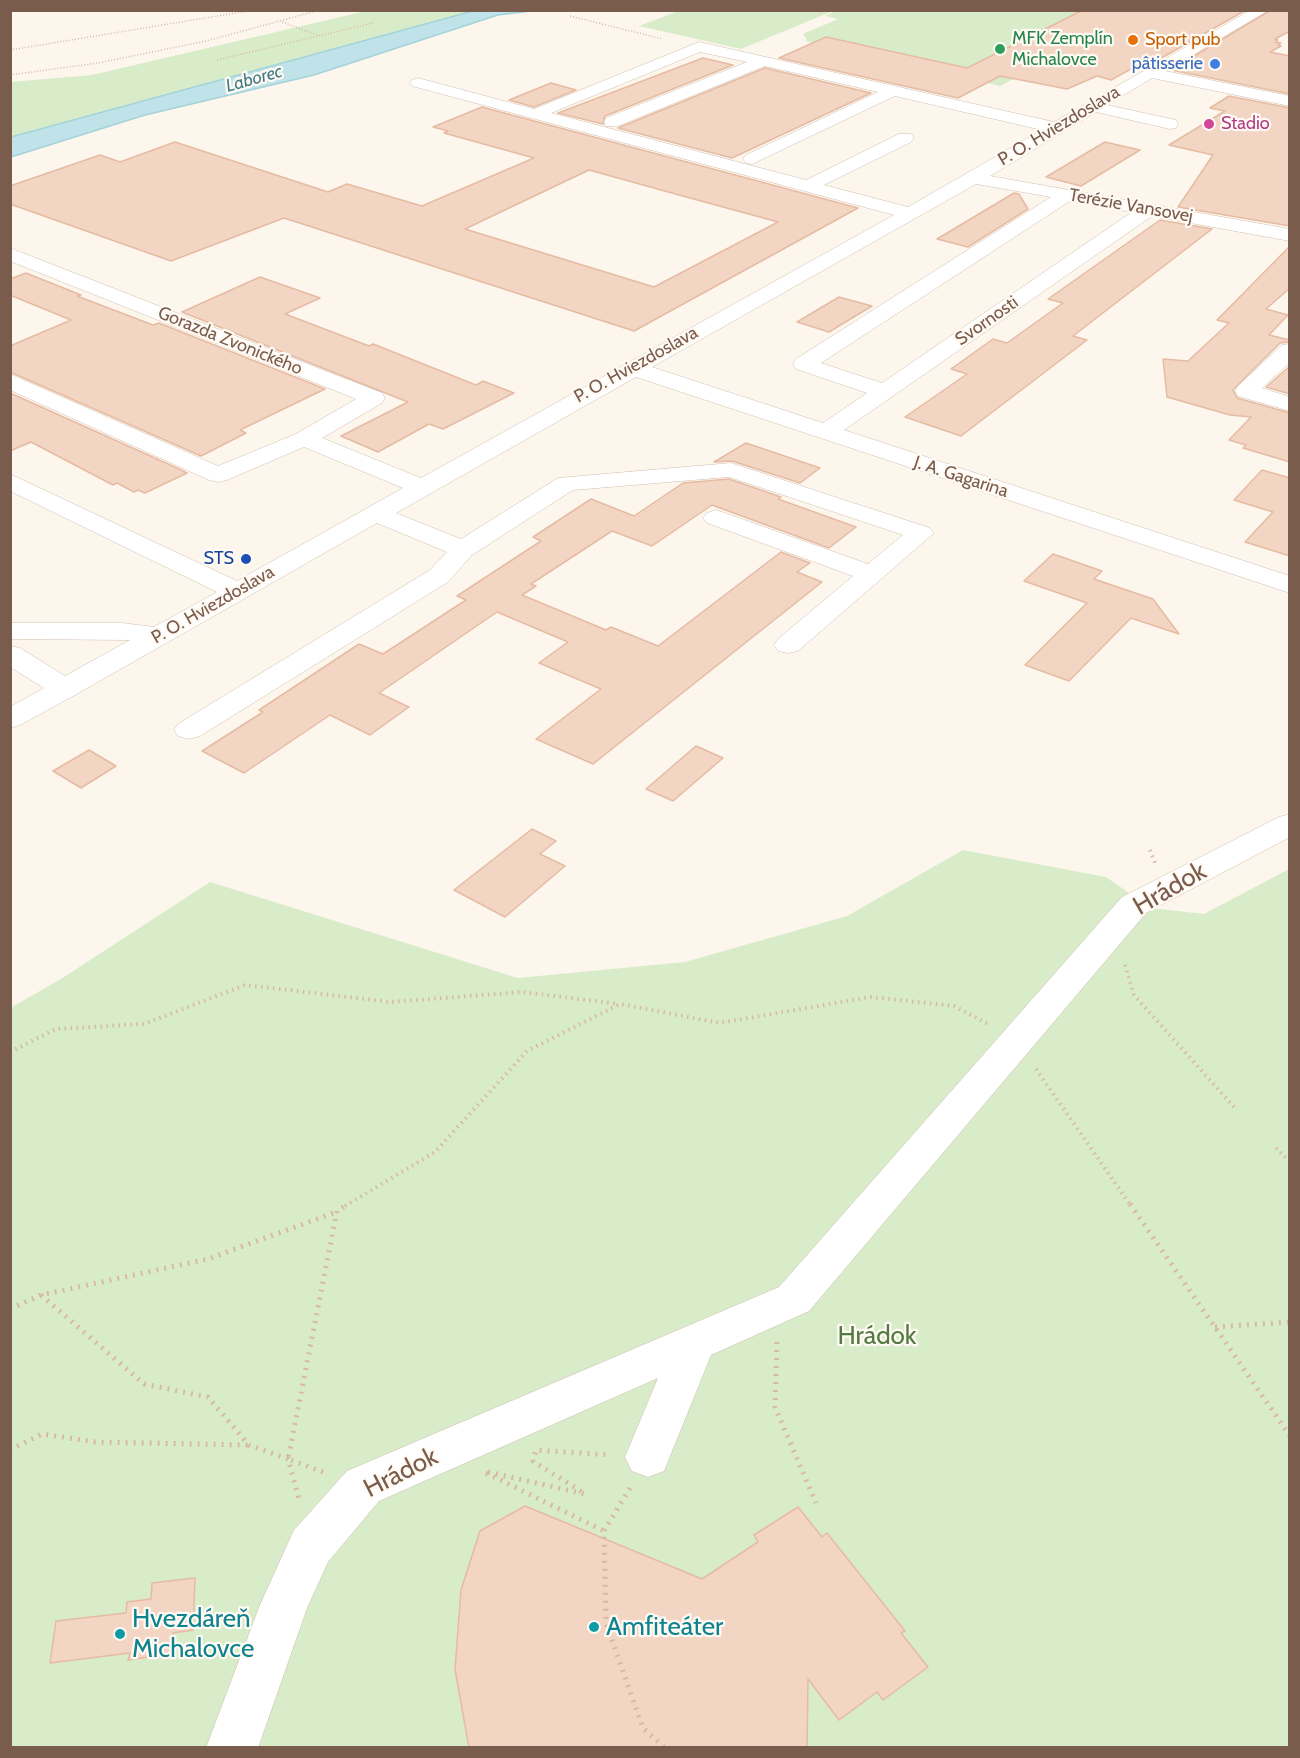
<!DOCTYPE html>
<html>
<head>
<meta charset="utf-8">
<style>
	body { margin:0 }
	#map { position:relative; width:1300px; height:1758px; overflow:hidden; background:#fdf6ec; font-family:Cabin,sans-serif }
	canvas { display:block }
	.frame { position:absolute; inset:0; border:12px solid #7a5c4d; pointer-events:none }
</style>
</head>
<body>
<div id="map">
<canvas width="1300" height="1758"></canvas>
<div class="frame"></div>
</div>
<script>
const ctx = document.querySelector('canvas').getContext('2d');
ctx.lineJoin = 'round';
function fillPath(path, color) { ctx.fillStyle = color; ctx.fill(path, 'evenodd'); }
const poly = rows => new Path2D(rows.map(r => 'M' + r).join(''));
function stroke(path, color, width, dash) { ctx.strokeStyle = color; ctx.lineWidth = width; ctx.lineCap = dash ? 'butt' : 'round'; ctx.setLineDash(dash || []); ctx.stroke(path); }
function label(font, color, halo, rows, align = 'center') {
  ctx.font = font + ' Cabin,sans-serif'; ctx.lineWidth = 4.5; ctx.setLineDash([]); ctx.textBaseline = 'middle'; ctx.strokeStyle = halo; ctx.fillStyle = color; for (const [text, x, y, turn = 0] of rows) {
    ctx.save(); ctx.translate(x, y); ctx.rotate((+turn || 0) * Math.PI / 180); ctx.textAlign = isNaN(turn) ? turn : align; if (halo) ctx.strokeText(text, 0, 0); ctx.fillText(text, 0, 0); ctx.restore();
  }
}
fillPath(poly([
	[681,10,833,10,833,11,741,49,639,26],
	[838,10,1144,10,1000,86,805,41,807,39,803,34,838,19,825,16],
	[366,11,473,11,11,137,10,82,92,75],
	[963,850,1106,877,1151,908,1204,914,1289,869,1289,1747,11,1747,10,1008,61,979,210,882,518,978,685,962,847,916]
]), '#d8ecc9');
const water = poly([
	[473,11,532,11,498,15,314,75,145,115,11,157,11,137,473,11]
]);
fillPath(water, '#bfe3e8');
stroke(water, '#a5d3da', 1.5);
const building = poly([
	[1083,10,1246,10,1149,65,1140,64,1111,80,1097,76,1067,89,1000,76,958,98,779,58,826,37,967,68,1083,10],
	[1271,10,1290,10,1290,31,1275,39,1278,40,1275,42,1281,43,1278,45,1281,46,1270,52,1290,56,1290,94,1171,70,1271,10],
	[703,58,733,65,605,116,603,124,558,113,703,58],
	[765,68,871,93,732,158,618,128,765,68],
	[551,83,576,90,534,107,509,100,551,83],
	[1229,96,1290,108,1290,226,1178,207,1213,155,1169,145,1225,111,1210,108,1229,96],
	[482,107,858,208,634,331,284,218,171,261,10,204,10,186,100,155,120,162,175,142,328,192,347,184,422,206,534,158,444,133,448,131,433,127,482,107],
	[589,170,690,198,778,222,654,287,465,229,589,170],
	[1105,142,1140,150,1081,186,1046,177,1105,142],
	[1014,193,1019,194,1028,209,968,247,937,239,1014,193],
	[1160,220,1212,229,1073,336,1087,340,961,436,905,417,967,374,951,369,993,339,1007,343,1063,303,1048,299,1160,220],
	[1290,246,1290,288,1266,309,1288,315,1269,335,1290,340,1290,342,1280,343,1233,390,1237,398,1290,413,1290,462,1243,448,1246,445,1229,440,1251,417,1230,415,1167,397,1163,359,1188,361,1229,323,1217,320,1290,246],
	[26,273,81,295,77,296,153,325,159,323,325,389,240,430,246,433,201,456,10,372,10,346,71,320,10,295,10,279,26,273],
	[260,277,320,298,285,314,369,346,373,344,476,385,483,381,514,393,443,429,429,424,378,452,341,436,408,402,182,312,260,277],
	[839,297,872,306,829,332,797,322,839,297],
	[1290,366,1290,394,1266,387,1290,366],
	[10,393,177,468,187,473,145,493,138,490,134,492,117,483,113,485,31,442,10,451,10,393],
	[746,443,820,468,800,483,732,461,714,462,746,443],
	[1262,470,1290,478,1290,556,1245,542,1273,512,1234,500,1262,470],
	[729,479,781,497,778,499,856,527,829,548,712,505,652,546,612,531,531,584,536,586,522,595,606,630,611,627,658,646,781,552,810,563,797,572,822,582,593,764,536,739,601,689,539,663,568,642,497,612,379,693,409,707,370,735,330,715,244,773,202,751,263,712,259,710,359,644,383,654,466,600,457,596,541,541,533,537,591,499,634,516,683,483,729,479],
	[1053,554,1102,571,1094,579,1153,599,1179,634,1131,618,1069,681,1025,665,1087,603,1024,581,1053,554],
	[696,746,723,758,673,801,646,789,696,746],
	[89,750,116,766,81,788,53,771,89,750],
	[532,829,556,841,540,854,565,866,505,917,454,890,532,829],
	[525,1506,702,1579,758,1542,754,1535,798,1507,822,1537,827,1533,905,1631,901,1633,928,1667,883,1700,877,1692,839,1720,808,1679,807,1748,469,1748,455,1669,461,1590,480,1531,525,1506],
	[195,1578,193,1630,173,1633,171,1654,128,1660,130,1653,50,1663,56,1621,126,1613,127,1602,151,1599,152,1583,195,1578]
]);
fillPath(building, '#f3d5c3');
stroke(building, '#e6bba3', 1.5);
const minor = poly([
	[1251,10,1269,10,1165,71,1290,96,1290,106,1152,78,1107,105,1176,120,1178,124,1176,128,1170,129,1096,112,990,176,1290,229,1290,241,1152,216,844,430,1290,576,1290,593,636,377,396,513,461,539,558,478,731,463,930,528,934,533,798,651,788,653,778,651,774,645,778,639,853,576,707,523,703,518,707,513,716,510,725,513,868,564,903,535,729,477,573,490,472,555,448,582,200,736,189,739,178,736,174,730,178,724,430,570,447,552,377,523,75,695,20,725,10,728,10,707,44,688,10,667,10,646,20,648,65,676,130,640,10,639,10,623,122,623,154,627,217,592,10,491,10,474,237,581,403,488,304,447,227,480,218,482,209,480,10,390,10,374,218,466,296,434,356,399,10,261,10,248,382,393,385,398,382,403,322,438,421,478,894,215,412,86,410,83,412,80,418,78,534,109,699,42,1054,122,1251,10],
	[700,52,747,62,606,118,604,122,606,126,618,126,765,66,878,92,746,155,743,159,746,163,752,164,895,96,1042,130,908,207,824,185,911,142,914,138,911,134,899,134,806,180,551,113,700,52],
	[976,184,1051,197,796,359,793,364,796,369,867,393,823,423,652,367,976,184],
	[1070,201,1132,212,882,383,821,363,1070,201],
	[1290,344,1290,362,1262,388,1290,397,1290,411,1238,396,1235,391,1238,386,1282,345,1290,344],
	[1290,814,1290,837,1146,913,809,1311,711,1355,664,1471,648,1477,632,1471,625,1457,658,1378,379,1501,328,1562,307,1608,258,1748,206,1748,260,1605,294,1530,347,1471,779,1287,1122,897,1279,817,1290,814]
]);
stroke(minor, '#d1beb0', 1);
stroke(poly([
	[570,16,663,39],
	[282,22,317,35],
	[10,50,254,10],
	[217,60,373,23],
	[10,75,98,63,206,41,320,10]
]), '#d9b8a5', 1.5, [1, 2]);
stroke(poly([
	[1150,850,1155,863],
	[1125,965,1134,995,1234,1107],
	[10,1052,56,1029,144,1024,245,985,391,1002,522,992,619,1004],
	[1036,1069,1131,1206],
	[1276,1148,1290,1162],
	[345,1206,435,1152,527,1051,620,1004,720,1023,870,997,954,1006,988,1024]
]), '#d9b8a5', 4, [1.5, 4.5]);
stroke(poly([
	[1130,1204,1290,1436],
	[41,1295,144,1384,208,1397,249,1445,288,1459,299,1499],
	[10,1309,41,1295,208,1259,336,1212],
	[1215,1327,1290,1322],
	[777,1342,775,1407,816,1503],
	[10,1450,42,1434,95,1442,248,1445],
	[323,1472,288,1459,337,1211,348,1204],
	[488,1472,585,1494,533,1461,536,1450,611,1455],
	[486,1473,604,1531],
	[630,1488,604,1531,606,1623,643,1728,665,1748]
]), '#d9b8a5', 5, [2, 6]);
fillPath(minor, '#fff');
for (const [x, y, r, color] of [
	[1133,40,6,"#e8710a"],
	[1000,49,6,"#2e9e5b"],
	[1215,64,6,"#3f7fe0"],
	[1209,124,6,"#d1479c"],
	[246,559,6,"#1a4fb4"],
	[594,1627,6,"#0f9aa8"],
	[120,1634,6,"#0f9aa8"]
]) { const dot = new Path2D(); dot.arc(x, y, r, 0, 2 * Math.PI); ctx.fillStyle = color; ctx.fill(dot); stroke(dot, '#fffaf3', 2); }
label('18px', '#27864d', '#fffaf3', [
	["MFK Zemplín",1012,39],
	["Michalovce",1012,60]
], 'left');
label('18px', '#c56008', '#fffaf3', [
	["Sport pub",1145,40]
], 'left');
label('18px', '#366cbe', '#fffaf3', [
	["pâtisserie",1203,64]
], 'right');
label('italic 18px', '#437c86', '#fffaf3', [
	["Laborec",254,79,-16]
]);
label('18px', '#b23c85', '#fffaf3', [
	["Stadio",1221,124]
], 'left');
label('18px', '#7a5c4d', '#fffaf3', [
	["P. O. Hviezdoslava",1059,126,-31],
	["Terézie Vansovej",1131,206,10],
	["Svornosti",987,321,-35],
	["Gorazda Zvonického",230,341,22],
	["P. O. Hviezdoslava",636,365,-29],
	["J. A. Gagarina",961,477,18],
	["P. O. Hviezdoslava",213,605,-30]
]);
label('18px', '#164399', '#fffaf3', [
	["STS",234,559]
], 'right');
label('26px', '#7a5c4d', '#fffaf3', [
	["Hrádok",1170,889,-30],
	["Hrádok",401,1473,-27]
]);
label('26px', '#537a41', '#fffaf3', [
	["Hrádok",877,1336]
]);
label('26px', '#0d838f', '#fffaf3', [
	["Hvezdáreň",132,1619],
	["Michalovce",132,1649],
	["Amfiteáter",606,1627]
], 'left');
</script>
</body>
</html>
